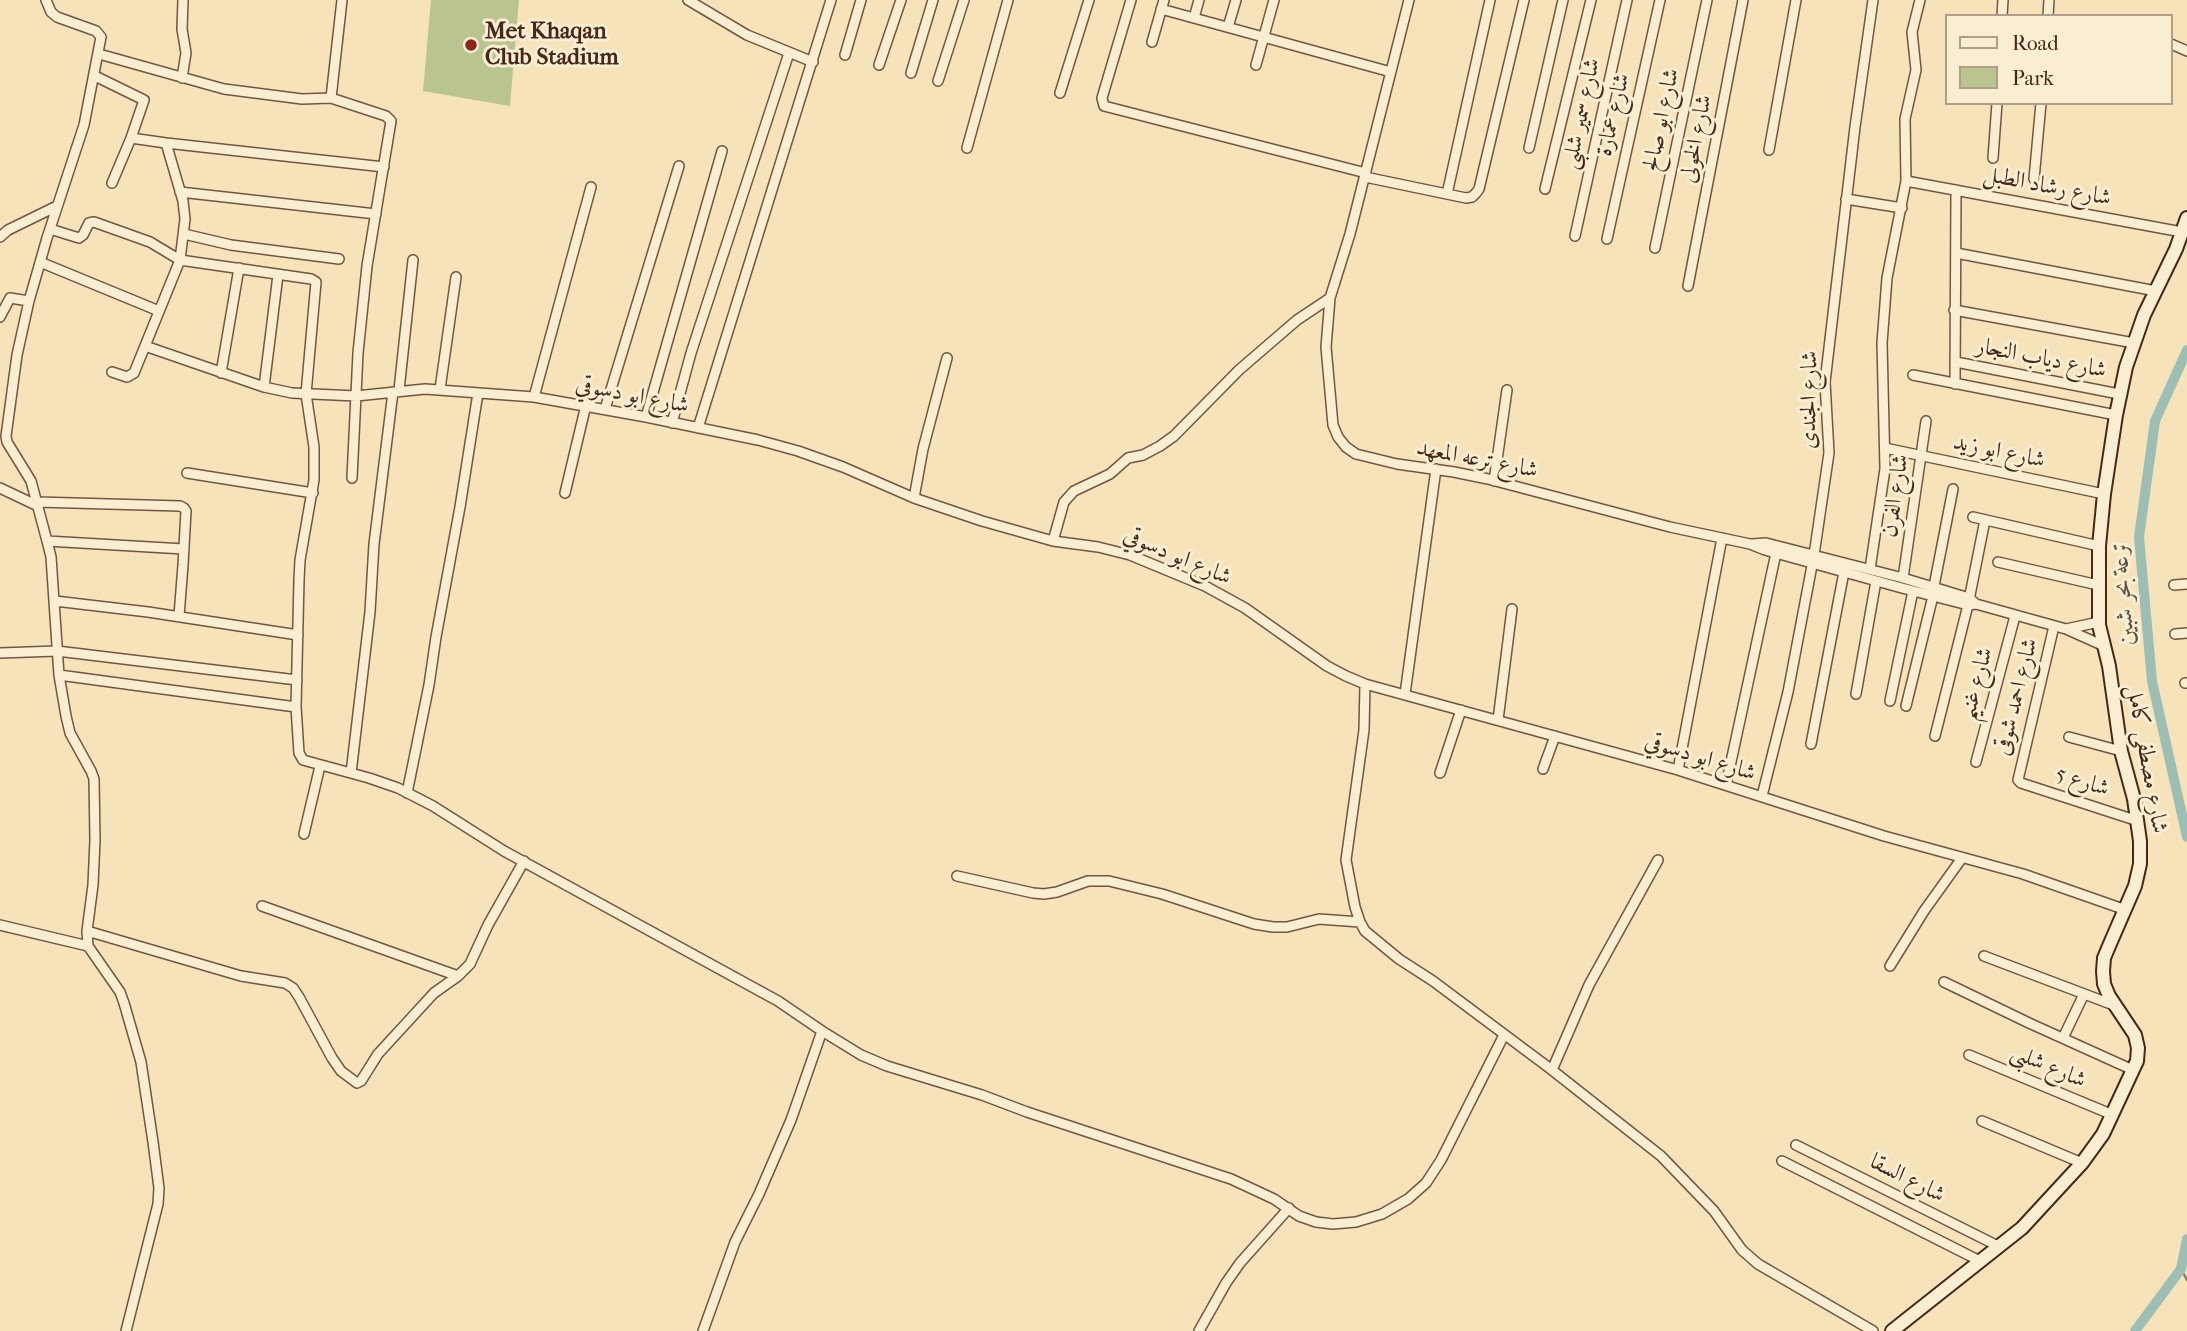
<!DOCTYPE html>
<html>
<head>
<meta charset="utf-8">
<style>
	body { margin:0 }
	#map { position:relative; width:2187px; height:1331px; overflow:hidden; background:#f6e3ba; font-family:"IM FELL French Canon",serif }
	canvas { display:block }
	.legend { position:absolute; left:1945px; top:14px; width:228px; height:91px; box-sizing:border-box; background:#f9edd2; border:2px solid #b19e88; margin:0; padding:9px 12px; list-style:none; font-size:21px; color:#46271a }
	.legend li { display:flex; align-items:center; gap:14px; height:35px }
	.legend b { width:35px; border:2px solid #b19e88 }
</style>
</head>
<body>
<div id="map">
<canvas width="2187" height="1331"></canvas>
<ul class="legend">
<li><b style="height:9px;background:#f9edd2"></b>Road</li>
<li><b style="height:19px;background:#bac491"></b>Park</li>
</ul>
</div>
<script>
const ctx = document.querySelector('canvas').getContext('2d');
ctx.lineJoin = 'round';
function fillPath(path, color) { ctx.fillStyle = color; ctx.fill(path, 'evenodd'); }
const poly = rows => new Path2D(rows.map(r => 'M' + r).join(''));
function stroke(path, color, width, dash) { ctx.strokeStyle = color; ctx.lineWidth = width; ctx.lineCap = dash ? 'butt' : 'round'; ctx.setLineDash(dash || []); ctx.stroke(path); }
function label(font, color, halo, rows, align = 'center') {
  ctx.font = font + ' "IM FELL French Canon",Amiri,serif'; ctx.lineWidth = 6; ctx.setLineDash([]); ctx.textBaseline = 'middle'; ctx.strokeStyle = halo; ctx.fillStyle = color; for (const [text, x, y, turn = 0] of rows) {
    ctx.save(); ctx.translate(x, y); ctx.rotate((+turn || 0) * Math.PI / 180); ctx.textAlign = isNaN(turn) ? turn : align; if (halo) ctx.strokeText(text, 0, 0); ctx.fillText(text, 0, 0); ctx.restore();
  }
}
fillPath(poly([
	[431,0,519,0,510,106,423,91]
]), '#bac491');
stroke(poly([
	[2181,1269,2187,1280]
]), '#7a8276', 2.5);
stroke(poly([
	[2187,350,2155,421,2139,537,2152,681,2187,837],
	[2135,1331,2181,1269,2187,1239]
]), '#9dbeb4', 10);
const street = poly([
	[46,0,51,12,57,17,96,31,101,37,84,125,47,238,29,301,17,355,6,436,7,442,31,481,47,541,51,557,59,675,66,716,70,733,91,771,94,779,95,840,93,885,87,931,88,946,120,992,124,1003,141,1062,153,1142,159,1188,158,1204,126,1331],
	[688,0,747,35,813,62],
	[1131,0,1102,98,1104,106,1366,173],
	[1161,9,1391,72],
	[2002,16,2003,0],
	[2048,16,2049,0],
	[1194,18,1199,0],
	[1228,27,1236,0],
	[1152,42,1164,0],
	[2171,44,2187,51],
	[99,54,224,89,302,99,331,98,342,0],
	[845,55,861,0],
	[879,65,901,0],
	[1256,65,1274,0],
	[911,73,933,0],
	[95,76,144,100,131,138,112,183],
	[182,78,186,53,182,29,183,0],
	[938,81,964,0],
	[1060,93,1089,0],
	[331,98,386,116,391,121,367,266,358,353,352,478],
	[166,143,384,167],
	[967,148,1008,0],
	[1529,148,1563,0],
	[1769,150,1796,0],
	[1993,158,1997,103],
	[1365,177,1466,198,1472,197,1476,193,1479,189,1524,0],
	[2034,179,2041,103],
	[1906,181,2182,232],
	[1545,189,1591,0],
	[180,192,376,214],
	[1447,194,1490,0],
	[1846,199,1902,208],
	[50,229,79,238,83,235,89,223,94,222,150,242,180,260,311,279,316,282,306,394,314,447,314,480,300,560,299,580,296,707,299,753,303,760,369,778,398,788,433,806,504,851,778,1001,822,1031,791,1120,759,1194,735,1242,703,1331],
	[184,234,231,245,339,259],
	[1575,236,1627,0],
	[0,237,8,230,57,206],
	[1607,239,1660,0],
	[1655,248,1707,0],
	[1956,253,2156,291],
	[40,262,159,311],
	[1688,286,1743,0],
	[1330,298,1326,347,1333,425,1338,437,1346,447,1356,454,1397,464,1454,472,1488,479,1670,527,1750,544,1765,550,1902,588,1968,605,1976,604,2066,629,2104,646],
	[1954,310,2134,343],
	[0,317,10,298,29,301],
	[145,346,264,387,292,393,356,396,425,389,534,397,646,417,758,440,798,451,843,467,914,498,982,521,1053,541,1098,547,1130,555,1205,586,1245,608,1327,666,1346,676,1365,684,1678,770,1884,836,2023,874,2126,910],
	[1956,362,2119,394],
	[112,372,127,377,134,373,180,260,185,219,183,201,166,143,131,138],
	[221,373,239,268],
	[1913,375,2116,415],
	[1955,384,1956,190],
	[264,387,278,275],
	[440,389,456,277],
	[399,390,413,260],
	[534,397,591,187],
	[605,409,679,166],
	[646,417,722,151],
	[672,423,691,353,789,53],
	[698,428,831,0],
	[1885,448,2104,494],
	[187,473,313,493],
	[1494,481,1507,390],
	[0,488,38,506],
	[565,493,586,405],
	[914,498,923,449,947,358],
	[37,502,180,506,184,508,186,511,183,565,179,616],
	[1973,517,2099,546],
	[47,541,184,549],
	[1053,541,1064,502,1074,491,1110,474,1128,458,1143,455,1160,446,1174,436,1239,370,1297,320,1330,298,1350,234,1409,0],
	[1752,544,1766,543,1903,578,1969,598,1976,604],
	[1998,562,2098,585],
	[1870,569,1885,469,1882,343,1887,278,1906,181,1905,119,1916,70,1912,32,1920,0],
	[1903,578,1926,421],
	[2174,585,2187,584],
	[1934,586,1953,489],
	[55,601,148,612,298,635],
	[2054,626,2018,780,2021,783,2138,821],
	[2066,629,2099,622],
	[2175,634,2187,633],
	[0,653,57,651,297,680],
	[59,675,296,707],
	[2185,683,2187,683],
	[1365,684,1364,730,1346,860,1355,907,1360,922,1365,931,1399,959,1433,981,1552,1070,1661,1156,1714,1211,1742,1250,1758,1264,1873,1331],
	[1405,694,1436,469],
	[1856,694,1876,581],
	[1890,701,1913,591],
	[1906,706,1933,596],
	[1498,720,1512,609],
	[1935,736,1968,605,1985,520],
	[2069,737,2121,751],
	[1811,744,1844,572],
	[1976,762,2015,616],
	[1543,769,1555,736],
	[1678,770,1722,538],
	[351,773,370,612,374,544,393,392],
	[1440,773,1461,710],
	[1726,785,1776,553],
	[407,793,429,685,436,637,460,507,478,393],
	[1762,796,1788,692,1814,555,1829,453,1825,382,1855,127,1873,0],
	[304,834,320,766],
	[957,876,1033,893,1044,894,1057,892,1088,881,1109,881,1162,894,1254,924,1273,927,1287,927,1319,919,1360,922],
	[262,906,458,976],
	[0,925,88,946],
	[87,931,241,976,285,983,293,988,299,997,332,1058,341,1071,357,1083,361,1081,378,1054,434,993,458,976,470,964,488,925,524,861],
	[1984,956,2116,1006],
	[1890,966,1924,911,1962,858],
	[1944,982,2029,1023,2133,1070],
	[822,1031,861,1055,887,1066,982,1095,1027,1112,1231,1179,1274,1199,1299,1216,1316,1222,1333,1224,1356,1222,1382,1214,1408,1199,1426,1183,1441,1160,1504,1035],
	[2063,1038,2084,994],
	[1969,1055,2113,1115],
	[1552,1070,1589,985,1658,860],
	[1982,1121,2082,1163],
	[1796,1145,2000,1247],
	[1782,1161,1980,1261],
	[1199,1331,1226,1283,1240,1263,1289,1208]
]);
const secondary = poly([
	[1892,1331,2022,1228,2082,1163,2103,1134,2137,1061,2138,1048,2135,1035,2109,996,2104,984,2103,971,2104,958,2109,946,2135,886,2140,864,2140,841,2134,799,2121,751,2109,666,2099,625,2099,546,2104,494,2116,415,2126,367,2144,315,2176,249,2187,218]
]);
stroke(street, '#725642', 12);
stroke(secondary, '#46271a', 16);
stroke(street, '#f9edd2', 9);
stroke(secondary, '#f9edd2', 12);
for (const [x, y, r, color] of [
	[471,45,7,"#8f2418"]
]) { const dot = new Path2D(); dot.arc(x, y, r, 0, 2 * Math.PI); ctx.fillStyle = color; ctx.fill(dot); stroke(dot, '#f9edd2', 2.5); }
label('bold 23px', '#46271a', '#f9edd2', [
	["Met Khaqan",485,32],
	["Club Stadium",485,58]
], 'left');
label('23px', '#46271a', '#f9edd2', [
	["شارع سمير شلبى",1582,114,-78],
	["شارع عمارة",1614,115,-77],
	["شارع ابو صالح",1662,120,-78],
	["شارع الخولى",1697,139,-79],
	["شارع رشاد الطبل",2047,187,11],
	["شارع دياب النجار",2041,359,11],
	["شارع ابو دسوقي",632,396,11],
	["شارع الجندى",1810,400,-89],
	["شارع ابو زيد",1999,452,12],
	["شارع ترعه المعهد",1477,460,11],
	["شارع الفرن",1896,496,-82],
	["شارع ابو دسوقي",1177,557,23],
	["شارع غنيم",1977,684,-75],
	["شارع احمد شوقى",2017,697,-76],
	["شارع ابو دسوقي",1700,758,17],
	["شارع مصطفى كامل",2146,759,80],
	["شارع 5",2082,782,18],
	["شارع شلبى",2048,1067,23],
	["شارع السقا",1907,1179,27]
]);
label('italic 24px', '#5c4d40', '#f9edd2', [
	["ترعة بحر شبين",2124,593,-94]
]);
</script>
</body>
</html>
